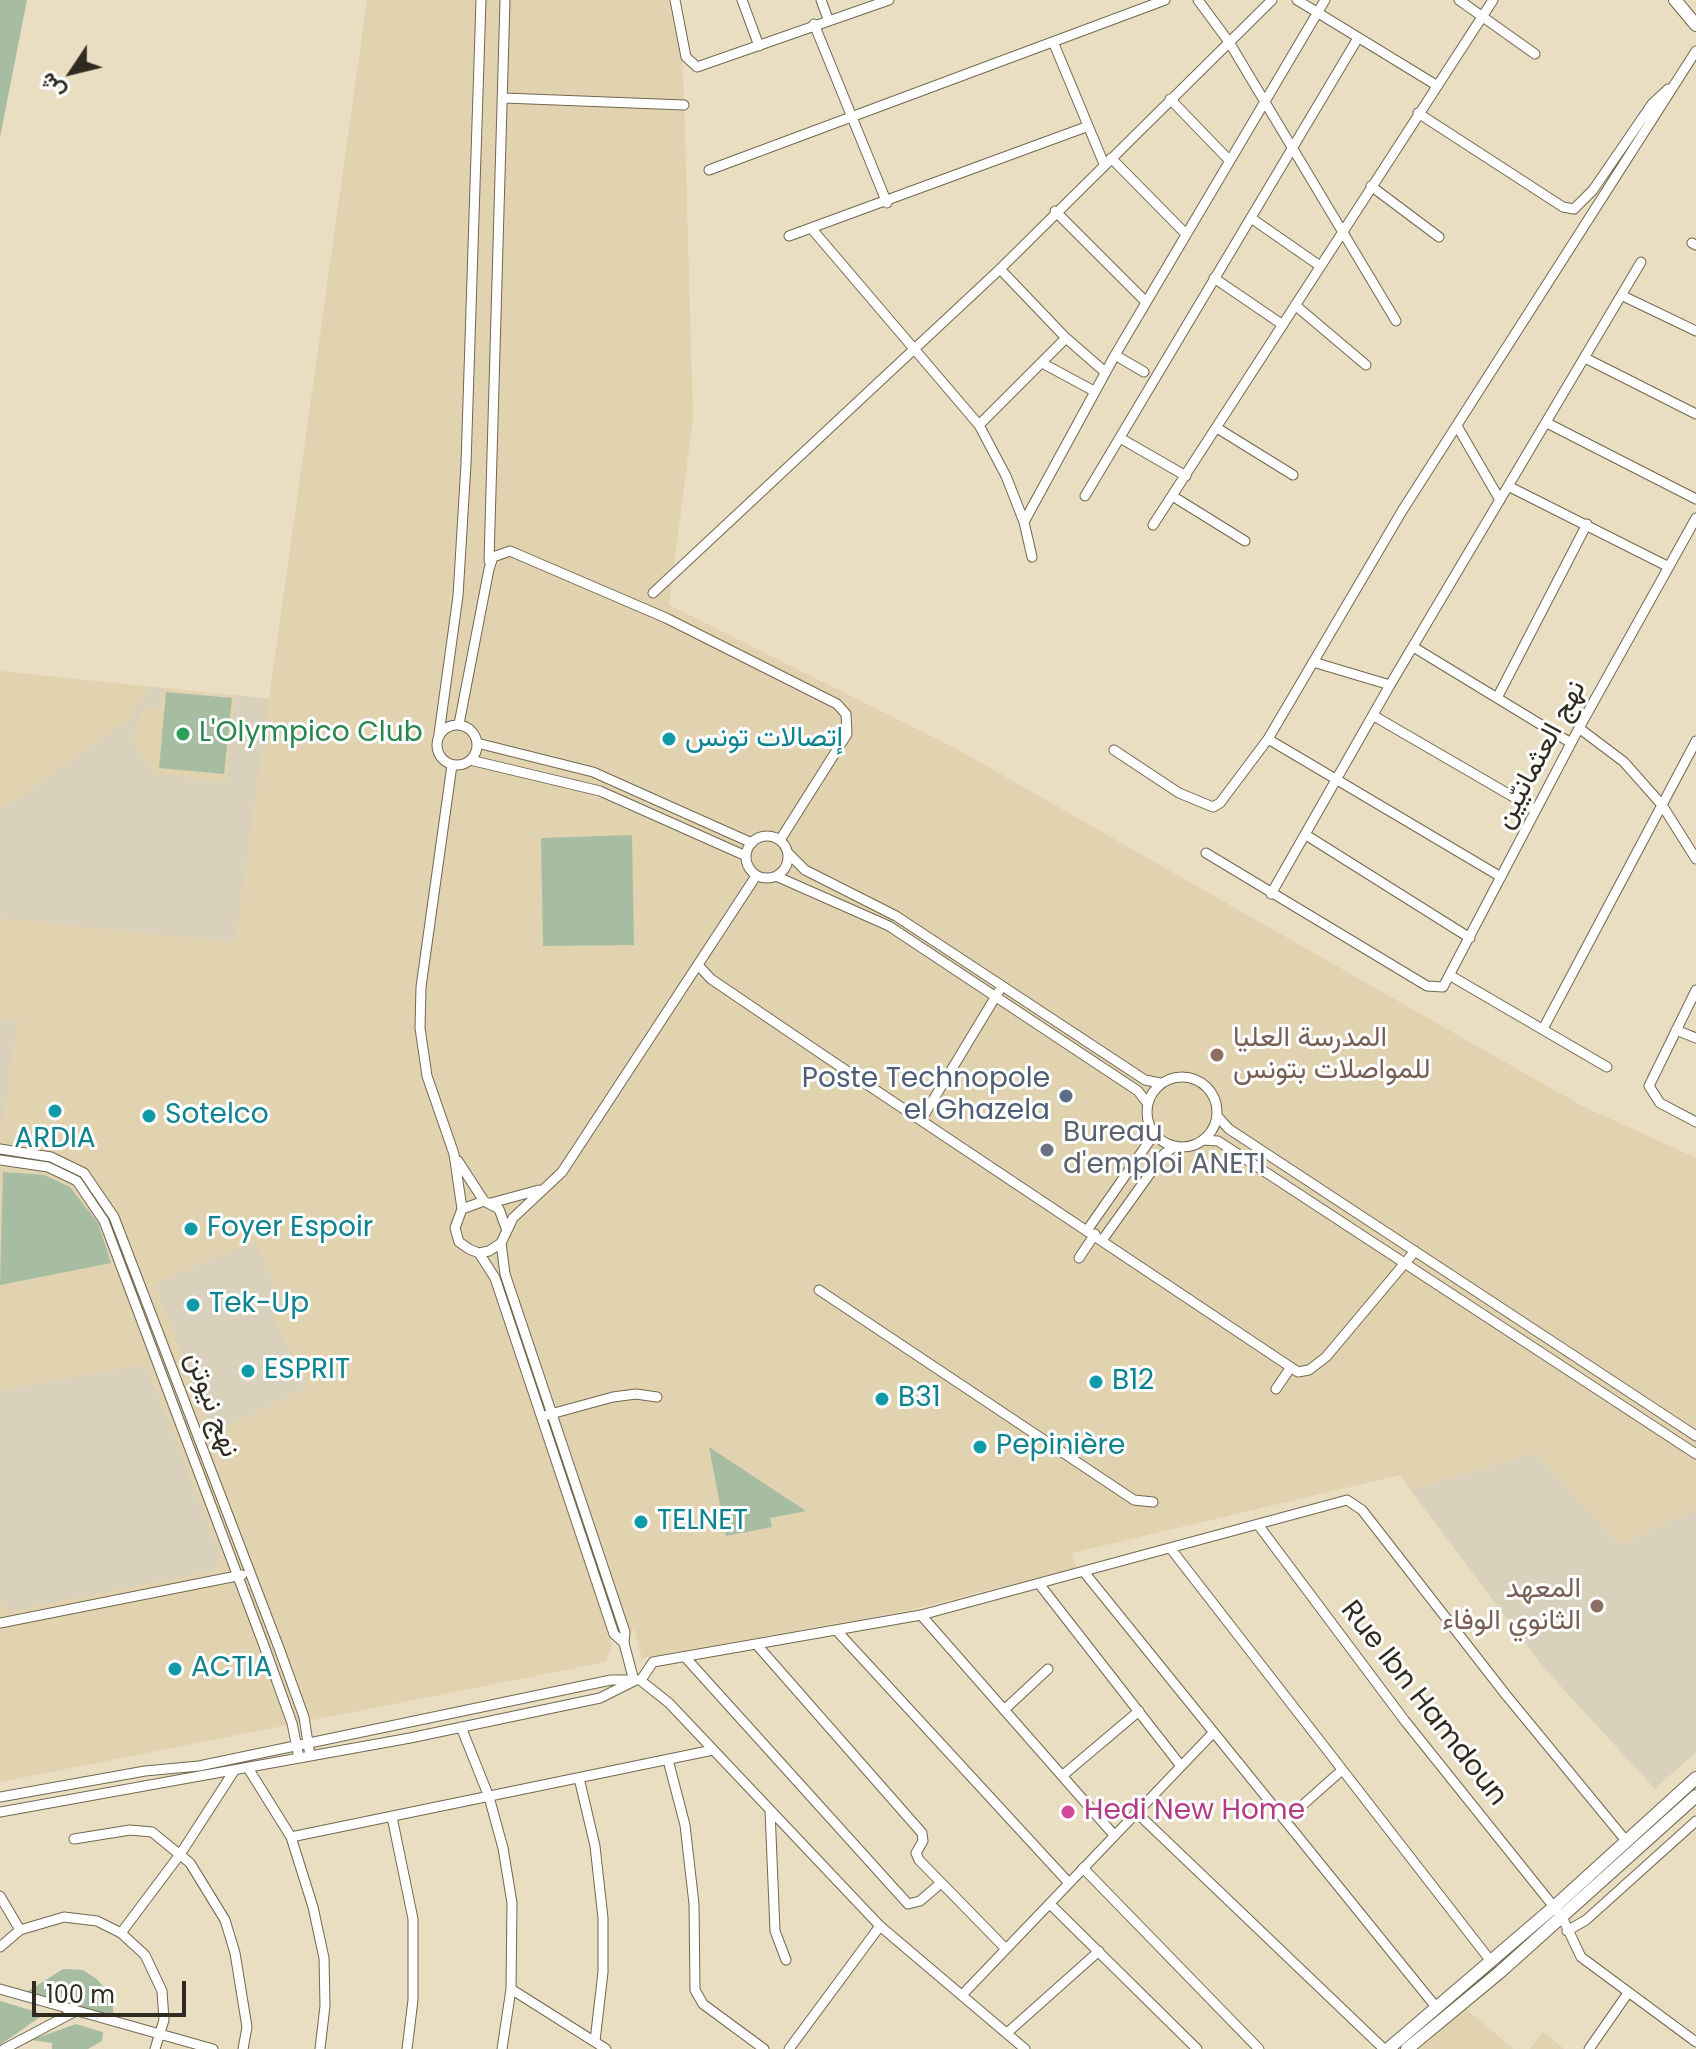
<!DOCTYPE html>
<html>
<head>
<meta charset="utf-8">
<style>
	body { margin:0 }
	#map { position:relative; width:1696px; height:2049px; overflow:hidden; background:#e9ddc2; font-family:Poppins,Vazirmatn,sans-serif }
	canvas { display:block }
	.north { position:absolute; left:32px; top:32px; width:80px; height:80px; -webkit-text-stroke:6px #fff; paint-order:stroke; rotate:235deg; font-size:22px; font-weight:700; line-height:32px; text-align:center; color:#2f2b20 }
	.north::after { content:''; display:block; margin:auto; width:28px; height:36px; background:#2f2b20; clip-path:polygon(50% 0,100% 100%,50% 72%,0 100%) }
	.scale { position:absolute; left:32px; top:1981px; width:154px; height:36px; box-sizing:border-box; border:4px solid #2f2b20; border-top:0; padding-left:10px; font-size:24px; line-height:28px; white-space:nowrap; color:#2f2b20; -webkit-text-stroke:6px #fff; paint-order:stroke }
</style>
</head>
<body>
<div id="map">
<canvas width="1696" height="2049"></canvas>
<div class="north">ش</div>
<div class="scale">100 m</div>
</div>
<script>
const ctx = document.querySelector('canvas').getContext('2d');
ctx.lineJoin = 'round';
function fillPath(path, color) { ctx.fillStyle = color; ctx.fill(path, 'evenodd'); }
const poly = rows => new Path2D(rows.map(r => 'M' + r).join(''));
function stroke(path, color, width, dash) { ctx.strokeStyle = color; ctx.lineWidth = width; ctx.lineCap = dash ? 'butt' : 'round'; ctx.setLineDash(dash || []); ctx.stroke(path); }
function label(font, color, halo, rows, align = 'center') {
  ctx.font = font + ' Poppins,Vazirmatn,sans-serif'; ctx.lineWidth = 6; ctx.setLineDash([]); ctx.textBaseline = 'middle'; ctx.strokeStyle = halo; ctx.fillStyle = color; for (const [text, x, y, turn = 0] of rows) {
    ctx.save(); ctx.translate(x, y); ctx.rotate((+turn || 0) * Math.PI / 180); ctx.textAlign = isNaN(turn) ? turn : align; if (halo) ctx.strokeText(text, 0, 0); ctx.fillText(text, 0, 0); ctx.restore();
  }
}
fillPath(poly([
	[367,0,669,0,683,68,693,417,669,605,953,747,1582,1106,1696,1158,1696,1510,1619,1545,1536,1453,1410,1490,1400,1475,1072,1553,1076,1568,901,1612,642,1658,634,1630,609,1636,612,1646,606,1662,0,1782,0,671,269,699],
	[1464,2007,1513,2049,1415,2049],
	[1543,2032,1564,2049,1530,2049]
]), '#e1d2b0');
fillPath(poly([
	[150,687,163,688,160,710,144,708,133,728,135,739,131,742,155,774,227,782,235,695,269,699,235,942,0,918,0,811,127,721],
	[0,1019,17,1020,0,1138],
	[254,1241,284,1307,272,1314,308,1386,214,1433,155,1284],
	[146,1364,220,1557,213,1570,10,1611,0,1600,0,1391],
	[1536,1453,1619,1545,1696,1510,1696,1752,1655,1789,1544,1668,1410,1490]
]), '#dad1bc');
fillPath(poly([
	[0,0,27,0,0,137],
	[166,692,232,698,224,774,159,768],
	[632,835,634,945,543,946,541,838],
	[3,1172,44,1175,70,1187,98,1223,111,1263,0,1285],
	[709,1447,806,1511,770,1518,772,1527,726,1536],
	[63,1969,83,1970,98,1980,113,2000,113,2018,25,1993],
	[0,2001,37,2012,40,2017,0,2045],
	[76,2024,103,2032,102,2041,88,2049,52,2049,52,2043,31,2040]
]), '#a7bda1');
const minor = poly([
	[675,0,686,57,697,67,889,0],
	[742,0,759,46],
	[821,0,828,19],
	[1198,0,1229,42,1396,321],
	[1297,0,1436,85],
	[1459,0,1535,54],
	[814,24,887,203],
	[1054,44,1104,164],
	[504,98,684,105],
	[1170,99,1229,160],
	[1418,113,1563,207,1574,209,1593,190,1652,104,1668,89],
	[1111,158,1186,234],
	[709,170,1165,0],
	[1371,186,1439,237],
	[1055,211,1146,302],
	[1251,218,1320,266],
	[811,228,979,425,1006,476,1024,522,1032,557],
	[789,236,1086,127],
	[1692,243,1696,245],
	[1000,269,1066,338,1105,372],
	[1214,278,1283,325],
	[1623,296,1696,331],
	[1295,305,1366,365],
	[1115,355,1144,372],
	[1587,359,1696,414],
	[1042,363,1094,391],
	[1547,423,1696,499],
	[979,425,1066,338],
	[1457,426,1500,500],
	[1217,428,1293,475],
	[1120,438,1186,476],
	[1508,486,1667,566],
	[1085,496,1358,38],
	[1174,497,1245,541],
	[1024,522,1115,355,1325,0],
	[1153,525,1493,0],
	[489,561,505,0],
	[653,593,1000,269,1272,0],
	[1415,648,1571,743],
	[1313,662,1390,685],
	[1497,698,1587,524],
	[1374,716,1536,810],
	[459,724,489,569,493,557,510,551,666,618,837,704,846,714,847,734,780,840],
	'437 745a20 20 0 1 1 40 0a20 20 0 1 1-40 0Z',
	[1579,728,1624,762,1662,805,1696,859],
	[439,734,458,596,466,464,481,0],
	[477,743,593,772,752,843],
	[1114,750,1179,793,1213,807,1220,803,1268,739],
	[470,760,600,791,746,856],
	[452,765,421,987,420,1028,427,1076,454,1154,462,1209],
	[1306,835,1470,938],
	'746 857a21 21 0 1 1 42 0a21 21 0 1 1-42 0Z',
	[1206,853,1427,986,1443,987,1579,728,1696,518],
	[789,854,805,870,896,916,1145,1080,1160,1083],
	[778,877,889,926,1138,1091,1148,1104],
	[1501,877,1268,739,1402,511,1696,51],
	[1271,894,1390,685,1641,262],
	[698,965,711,979,826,1057,1298,1372,1309,1370,1326,1357,1415,1251],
	[1451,976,1607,1067],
	[1696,990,1649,1086,1660,1103,1696,1122],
	[1544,1027,1696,741],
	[1676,1030,1696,1038],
	'1147 1112a35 35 0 1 1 70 0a35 35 0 1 1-70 0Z',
	[1218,1117,1229,1129,1696,1436],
	[921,1120,999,991],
	[1203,1140,1218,1141,1696,1454],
	[0,1149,51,1157,84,1173,114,1217,279,1648,304,1717,310,1756],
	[0,1160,48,1167,77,1181,104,1221,263,1643,292,1723,299,1758],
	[458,1161,484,1201],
	[491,1203,539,1190],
	[506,1228,499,1209,484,1201,462,1209,455,1228,459,1242,469,1249,479,1253,489,1251,501,1243,513,1218,562,1172,756,876],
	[1088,1229,1155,1133],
	[1103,1239,1164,1154,1175,1146],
	[501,1243,505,1274,625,1632,624,1643,634,1681],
	[479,1253,495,1278,614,1634,624,1643],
	[1079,1258,1095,1234],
	[819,1290,1134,1500,1153,1502],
	[1276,1389,1291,1367],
	[547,1415,613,1397,636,1394,657,1397],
	[1259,1526,1405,1721,1562,1917,1581,1957,1696,2042],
	[1171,1549,1490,1960],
	[1084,1572,1436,2007],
	[1040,1585,1181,1766],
	[921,1615,1114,1835],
	[0,1623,242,1575],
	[837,1631,1069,1883],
	[757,1645,922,1833,923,1841,916,1853,919,1860,1005,1948],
	[685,1657,908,1904,920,1901,941,1883],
	[641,1680,653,1662,921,1615,1347,1500,1362,1510,1506,1695,1627,1842],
	[1004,1710,1048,1669],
	[461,1727,489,1797,503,1848,512,1903,511,1989,502,2049],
	[668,1760,685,1825,694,1904,695,1990,703,2004,764,2049],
	[248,1768,291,1837,313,1907,324,1958,325,2006,320,2049],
	[1062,1776,1139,1711],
	[579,1778,595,1846,603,1918,603,1972,595,2041],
	[0,1797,145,1771,199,1766,611,1680,640,1680,669,1703,880,1926,1025,2049],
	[770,1810,775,1931,786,1960],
	[0,1812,410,1738,600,1698,634,1681],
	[1136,1812,1384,2049],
	[392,1817,413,1919,413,2000,407,2049],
	[1287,1819,1342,1770],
	[291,1837,713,1750],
	[74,1839,130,1830,152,1832,190,1863,225,1920,235,1953,247,2027,243,2049],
	[1083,1868,1259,2049],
	[0,1896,20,1930],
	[1050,1904,1197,2049],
	[1567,1931,1586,1920,1696,1821],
	[121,1933,181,1853,234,1771],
	[0,1947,20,1930,64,1917,97,1921,121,1933,145,1955,162,1991,164,2020,155,2049],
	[0,1989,213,2049],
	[511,1989,606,2049],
	[963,1994,1212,1734],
	[1007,2033,1099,1951],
	[4,2049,74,2012],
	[789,2049,880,1926],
	[1589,2049,1628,1993]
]);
const tertiary = poly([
	[1675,0,1696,25],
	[1388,2049,1554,1907,1696,1778],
	[1407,2049,1500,1972,1696,1796]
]);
stroke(minor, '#72684f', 11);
stroke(tertiary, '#72684f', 14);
stroke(minor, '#fff', 9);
stroke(tertiary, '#fff', 12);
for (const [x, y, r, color] of [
	[183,734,8,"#2e9e5b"],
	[669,739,8,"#0f9aa8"],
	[1217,1055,8,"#8d6e63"],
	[1066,1096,8,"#5c6f8a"],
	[55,1111,8,"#0f9aa8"],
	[149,1116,8,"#0f9aa8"],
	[1047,1150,8,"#6b7280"],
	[191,1229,8,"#0f9aa8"],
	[193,1305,8,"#0f9aa8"],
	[248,1371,8,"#0f9aa8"],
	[1096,1382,8,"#0f9aa8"],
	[882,1399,8,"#0f9aa8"],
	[980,1447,8,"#0f9aa8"],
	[641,1522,8,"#0f9aa8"],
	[1597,1606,8,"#8d6e63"],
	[175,1669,8,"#0f9aa8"],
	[1068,1812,8,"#d1479c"]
]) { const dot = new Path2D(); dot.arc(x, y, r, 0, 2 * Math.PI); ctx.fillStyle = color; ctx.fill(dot); stroke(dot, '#fff', 3); }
label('28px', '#27864d', '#fff', [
	["L'Olympico Club",199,734]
], 'left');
label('28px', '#0d838f', '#fff', [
	["إتصالات تونس",685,739],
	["Sotelco",165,1116],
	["ARDIA",55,1140,"center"],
	["Foyer Espoir",207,1229],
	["Tek-Up",209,1305],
	["ESPRIT",264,1371],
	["B12",1112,1382],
	["B31",898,1399],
	["Pepinière",996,1447],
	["TELNET",657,1522],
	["ACTIA",191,1669]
], 'left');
label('28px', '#2f2b20', '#fff', [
	["نهج العثمانيّين",1541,755,-62],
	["نهج نيوتن",211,1405,70],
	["Rue Ibn Hamdoun",1423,1704,52]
]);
label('28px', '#785e54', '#fff', [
	["المدرسة العليا",1233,1039],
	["للمواصلات بتونس",1233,1071],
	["المعهد",1581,1590,"right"],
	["الثانوي الوفاء",1581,1622,"right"]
], 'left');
label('28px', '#4e5e75', '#fff', [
	["Poste Technopole",1050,1080],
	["el Ghazela",1050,1112]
], 'right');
label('28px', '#5b616d', '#fff', [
	["Bureau",1063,1134],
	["d'emploi ANETI",1063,1166]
], 'left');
label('28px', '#b23c85', '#fff', [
	["Hedi New Home",1084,1812]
], 'left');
</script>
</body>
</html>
